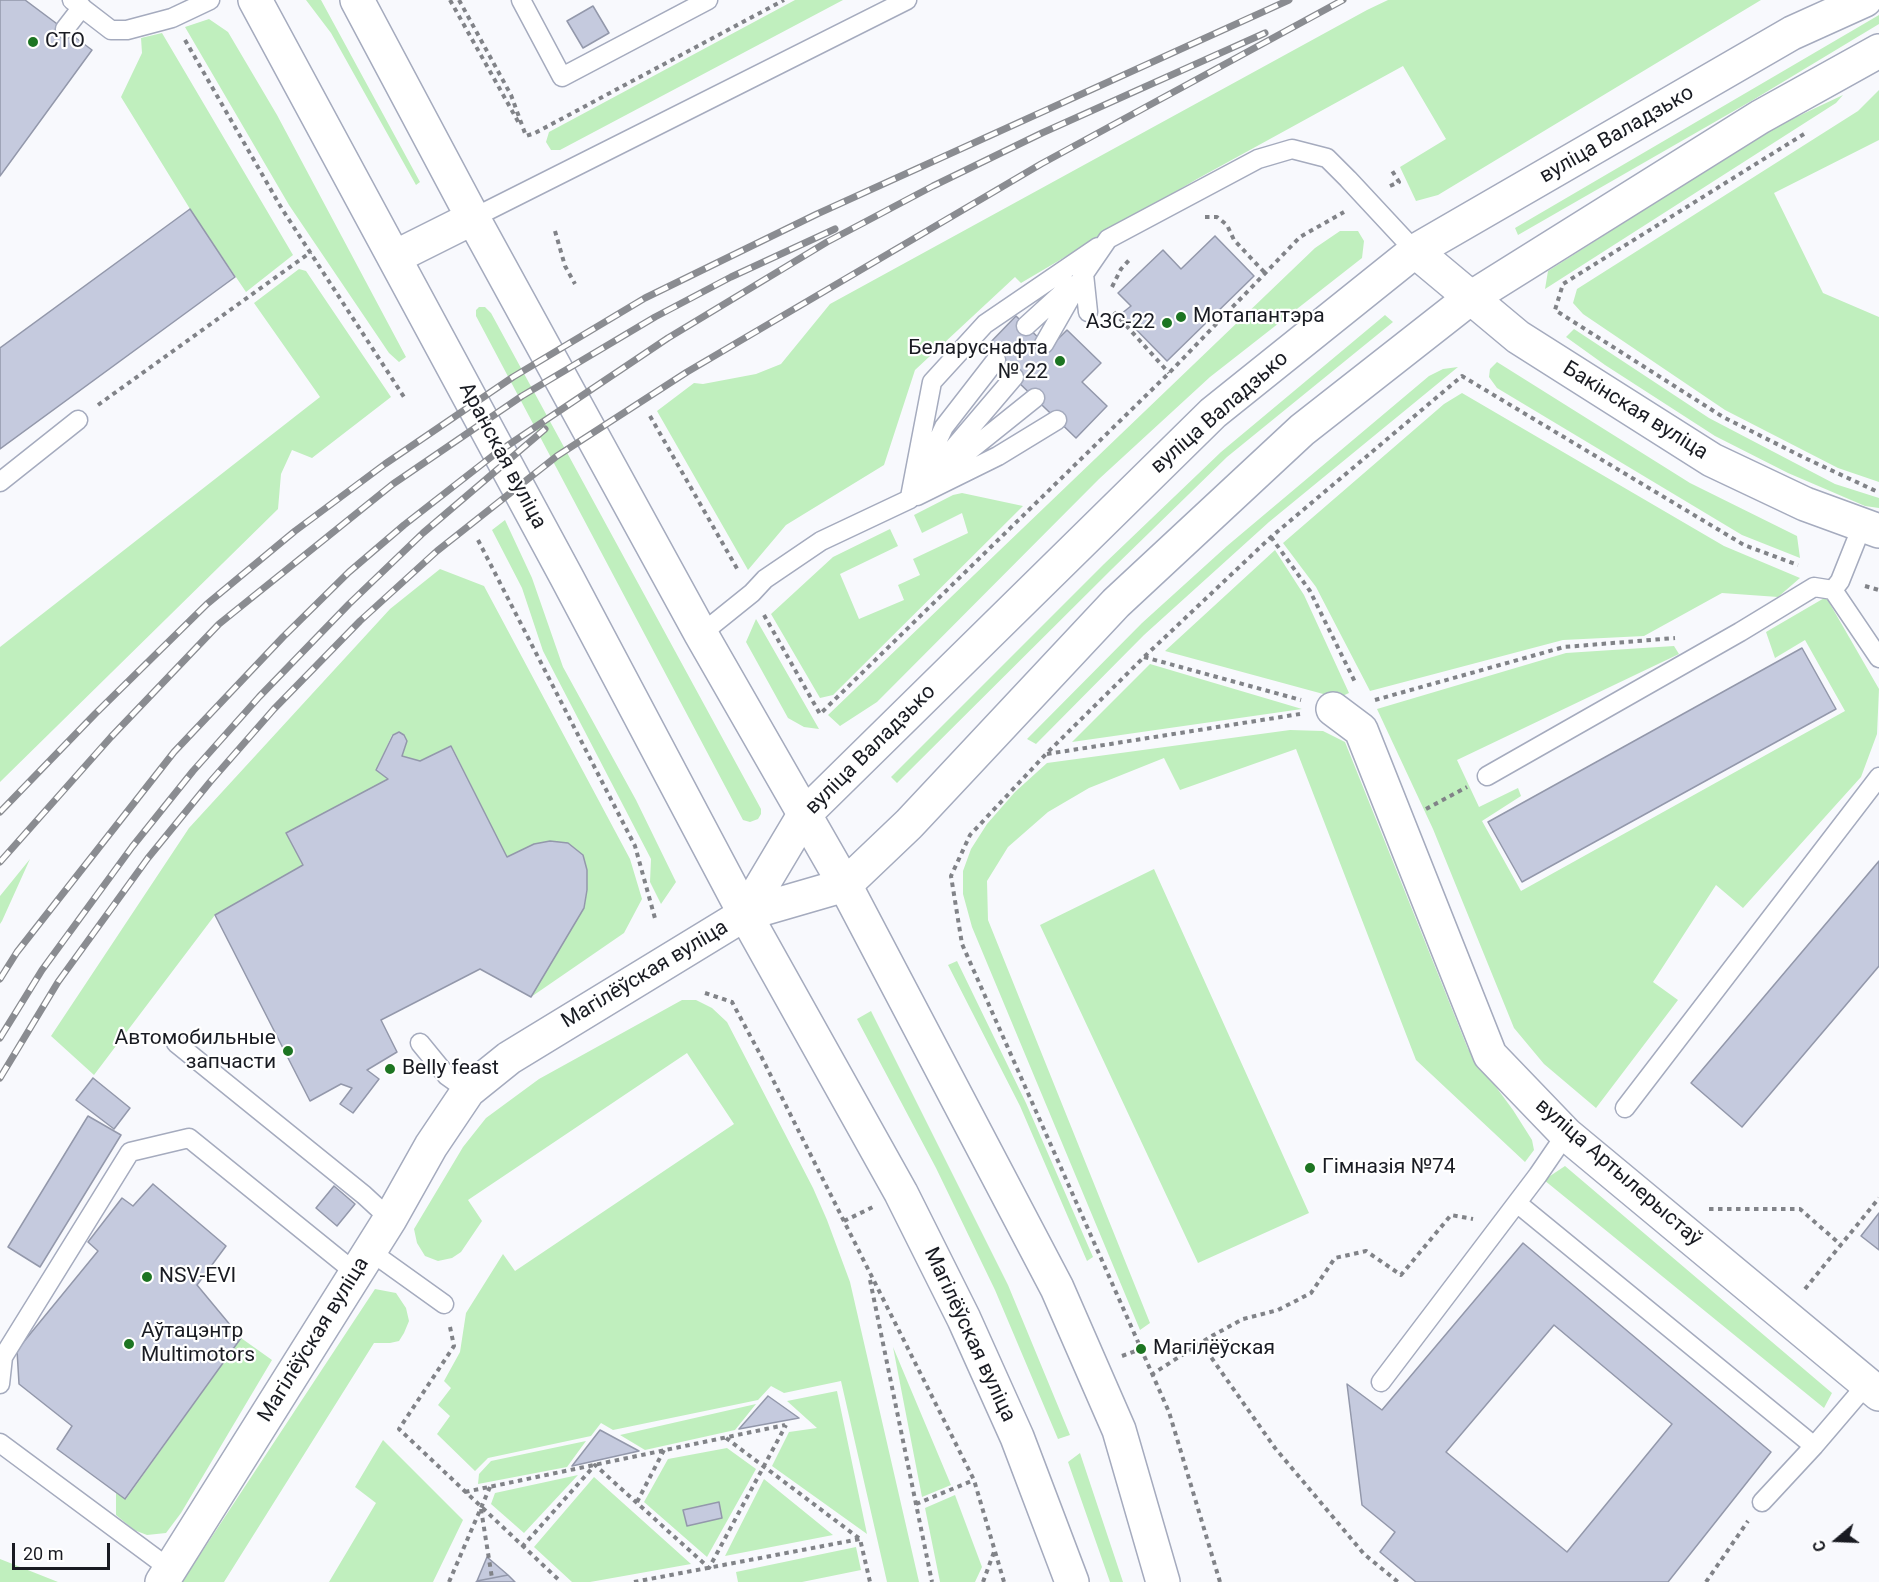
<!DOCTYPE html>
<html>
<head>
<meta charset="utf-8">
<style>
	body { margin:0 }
	#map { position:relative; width:1879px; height:1582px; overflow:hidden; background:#f8f9fd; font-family:Roboto,sans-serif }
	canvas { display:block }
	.north { position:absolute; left:1807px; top:1510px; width:60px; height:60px; -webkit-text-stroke:4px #fff; paint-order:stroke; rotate:251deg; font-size:16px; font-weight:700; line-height:24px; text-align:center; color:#191b22 }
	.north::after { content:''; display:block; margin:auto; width:21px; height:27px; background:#191b22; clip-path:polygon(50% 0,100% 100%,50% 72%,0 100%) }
	.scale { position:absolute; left:12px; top:1543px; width:98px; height:27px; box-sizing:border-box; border:3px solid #191b22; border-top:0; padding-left:8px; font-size:18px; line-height:21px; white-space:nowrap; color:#191b22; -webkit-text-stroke:4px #fff; paint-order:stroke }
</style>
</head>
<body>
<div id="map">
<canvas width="1879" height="1582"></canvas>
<div class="north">С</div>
<div class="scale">20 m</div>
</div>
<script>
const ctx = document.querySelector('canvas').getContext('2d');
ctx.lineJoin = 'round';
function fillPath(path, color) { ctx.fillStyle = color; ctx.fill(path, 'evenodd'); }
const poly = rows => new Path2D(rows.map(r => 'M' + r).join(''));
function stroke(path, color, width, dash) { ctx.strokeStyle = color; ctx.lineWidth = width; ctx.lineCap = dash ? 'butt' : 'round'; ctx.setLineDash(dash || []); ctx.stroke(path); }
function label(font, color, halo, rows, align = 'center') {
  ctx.font = font + ' Roboto,sans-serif'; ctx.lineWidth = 4.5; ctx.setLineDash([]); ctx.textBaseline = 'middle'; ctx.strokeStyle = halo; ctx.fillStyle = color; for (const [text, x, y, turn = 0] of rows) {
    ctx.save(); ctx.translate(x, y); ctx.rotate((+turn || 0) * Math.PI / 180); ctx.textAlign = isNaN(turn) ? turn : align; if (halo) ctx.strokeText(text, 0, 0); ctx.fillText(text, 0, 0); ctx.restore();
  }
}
fillPath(poly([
	[306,0,321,0,420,182,416,185,331,33],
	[795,0,843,0,560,150,551,150,546,142,549,132],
	[1388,0,1761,0,1438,195,1416,201,1400,167,1446,139,1403,66,1197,179,1021,283,1015,277,915,370,884,465,786,525,748,570,657,411,694,383,703,384,756,374,781,364,830,304,1367,10],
	[1879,15,1879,24,1753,100,1518,235,1515,228],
	[209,19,228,32,277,115,406,357,399,362,389,353,289,205,185,27],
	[162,33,293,255,246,292,190,209,121,97,142,53,141,38],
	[1879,90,1879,140,1774,193,1823,293,1879,317,1879,482,1838,468,1725,410,1583,314,1573,303,1577,289,1858,111],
	[1843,95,1836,103,1545,289,1548,271,1771,129],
	[1340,231,1358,231,1364,241,1362,258,1210,377,1099,479,877,702,840,726,828,715,1315,248],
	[299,269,306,271,391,397,312,458,292,450,281,474,278,509,0,782,0,647,320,397,254,303],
	[479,307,485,307,491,313,761,809,761,814,758,819,750,822,743,820,476,316,476,310],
	[1385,315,1393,322,1227,457,1113,568,897,783,891,777,1104,564,1221,452],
	[1574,329,1709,418,1835,484,1879,498,1879,508,1865,506,1788,473,1715,436,1605,365,1566,337],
	[1497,362,1690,483,1797,536,1800,558,1742,535,1497,388,1489,377,1490,369],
	[1458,367,1269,522,1144,635,1036,744,1027,739,1142,623,1227,546,1429,376,1443,369],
	[1462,393,1724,546,1800,578,1778,597,1722,593,1644,636,1563,640,1370,691,1316,587,1283,543,1444,404],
	[962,493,1023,506,833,695,820,698,771,614,833,557,890,529,898,546,840,574,859,619,904,600,898,585,920,575,913,559,968,533,962,513,922,533,914,515,953,495],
	[505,520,532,578,563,667,636,800,676,882,661,904,650,882,651,859,543,651,522,588,492,530],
	[1275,550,1304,595,1349,693,1338,698,1165,651],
	[440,569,484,586,630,859,642,899,624,933,531,997,584,908,587,890,568,843,550,841,534,844,507,857,452,747,420,761,402,756,407,741,404,735,398,732,392,735,376,770,388,779,286,833,303,865,215,915,94,1075,51,1036,189,828,390,609],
	[1826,597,1879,689,1877,734,1861,777,1743,908,1716,885,1653,982,1678,1000,1596,1108,1544,1064,1514,1028,1433,829,1377,709,1566,653,1674,646,1679,654,1457,760,1479,807,1518,788,1521,796,1482,821,1521,891,1845,711,1805,640,1775,658,1766,632],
	[756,619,819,729,804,727,788,718,746,642],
	[1150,664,1302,709,1072,742],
	[1290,730,1323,731,1345,742,1468,1049,1513,1110,1532,1140,1534,1150,1525,1162,1416,1060,1296,749,1180,790,1164,758,1089,788,1048,812,1008,847,987,881,988,920,1150,1323,1140,1330,972,927,963,894,963,871,971,849,987,824,1015,792,1047,763],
	[30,859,2,921,0,924,0,896],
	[1154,869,1309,1213,1198,1263,1040,925],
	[957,961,1026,1103,1093,1257,1087,1261,1020,1106,948,965],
	[682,1000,696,1000,712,1008,727,1022,813,1188,827,1220,850,1282,919,1582,887,1582,841,1381,784,1393,771,1386,758,1400,613,1430,601,1423,591,1436,488,1458,475,1471,437,1434,450,1416,438,1405,451,1388,444,1381,460,1352,466,1313,503,1254,515,1271,734,1124,687,1053,468,1200,482,1221,461,1252,452,1258,438,1261,425,1256,417,1243,414,1229,463,1147,486,1118,539,1079],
	[871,1011,1008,1285,1070,1435,1058,1439,995,1290,936,1168,857,1019],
	[1565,1166,1832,1393,1824,1408,1544,1180],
	[375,1289,396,1293,406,1308,409,1321,404,1333,399,1341,390,1343,374,1343,224,1582,182,1582],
	[241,1338,272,1360,181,1513,166,1533,147,1535,134,1530,116,1515,116,1493,126,1499],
	[893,1347,951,1485,922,1497],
	[837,1391,867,1534,772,1466,789,1432,817,1428,787,1401],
	[756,1404,735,1430,645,1450,620,1435],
	[383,1440,463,1520,433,1582,329,1582,376,1503,355,1487],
	[586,1441,567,1467,478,1484,479,1474,491,1461],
	[727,1448,756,1469,707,1557,644,1502,668,1459],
	[1080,1453,1123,1582,1110,1582,1068,1462],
	[578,1475,524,1533,491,1504,495,1493],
	[594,1477,691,1564,590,1582,572,1582,534,1547],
	[764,1479,833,1535,725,1556],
	[955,1495,982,1567,975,1582,940,1582,925,1508],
	[856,1547,861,1570,802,1582,738,1582,736,1572],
	[0,1559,58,1582,0,1582]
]), '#c0efbe');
const building = poly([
	[0,0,25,0,92,50,0,176,0,0],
	[593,6,609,33,583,48,567,21,593,6],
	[190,209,235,277,0,449,0,348,190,209],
	[1215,236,1254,276,1167,361,1121,314,1131,306,1118,293,1163,250,1181,269,1215,236],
	[1016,316,1049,348,1067,330,1101,363,1082,382,1107,406,1076,438,984,349,1016,316],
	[1802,648,1836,709,1522,882,1488,822,1802,648],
	[399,732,404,735,407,741,402,756,420,761,451,746,507,857,534,844,550,841,568,843,583,855,587,870,587,890,584,908,531,997,480,969,381,1020,397,1052,367,1070,379,1079,353,1113,340,1104,352,1088,341,1084,310,1101,215,915,303,865,286,833,388,779,376,770,393,735,399,732],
	[1879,861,1879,966,1742,1127,1691,1083,1879,861],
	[93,1078,130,1108,114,1129,76,1100,93,1078],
	[88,1116,121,1135,40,1267,8,1247,88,1116],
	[153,1184,226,1246,197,1285,241,1338,125,1499,57,1449,72,1426,19,1384,17,1350,98,1251,88,1242,122,1198,133,1206,153,1184],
	[334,1186,355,1204,337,1226,316,1208,334,1186],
	[1879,1213,1879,1250,1861,1236,1879,1213],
	[1523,1243,1771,1452,1668,1582,1416,1582,1380,1552,1395,1532,1362,1505,1347,1384,1382,1410,1523,1243],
	[1554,1325,1672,1424,1567,1552,1446,1452,1554,1325],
	[768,1396,799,1418,739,1429,768,1396],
	[600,1430,639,1451,572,1466,600,1430],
	[719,1502,722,1518,687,1526,683,1510,719,1502],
	[487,1557,508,1575,477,1581,487,1557],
	[508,1575,515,1582,476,1582,477,1581,508,1575]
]);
fillPath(building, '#c5cade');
stroke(building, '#9398ab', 1.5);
const lane = poly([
	[72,0,111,30,127,30,172,18,210,0],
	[521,0,562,77,708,0],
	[65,29,82,7],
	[473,218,907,0],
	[1084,274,1088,312],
	[1026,326,1071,285],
	[1044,344,1084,274,1108,239,1258,159,1292,149,1327,158,1348,179,1415,251],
	[944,471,1035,398],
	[921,476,944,427,996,360],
	[0,482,78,420],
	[917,496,998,456,1057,420],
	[910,497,932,382,985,324,1098,247],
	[1833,590,1879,658],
	[701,634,752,593,765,579,821,541,910,499,1014,377],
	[1487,776,1740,632,1814,587,1833,590,1840,581,1862,526],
	[176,1043,364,1195,390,1219],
	[420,1043,447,1076,468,1091],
	[1625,1108,1879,777],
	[1517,1203,1814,1446,1762,1502],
	[370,1251,444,1304],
	[1381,1382,1538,1175,1566,1134],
	[0,1384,3,1357,130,1152,189,1138,357,1274],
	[0,1443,170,1569],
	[1814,1446,1867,1384]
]);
const street = poly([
	[1415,251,1518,337,1712,460,1805,504,1879,531],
	[1333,709,1361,730,1490,1055,1566,1134,1879,1394],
	[162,1582,390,1219,431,1146,468,1091,509,1058,745,914]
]);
const secondary = poly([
	[745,914,804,815,1213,413,1415,251,1792,33,1865,0],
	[745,914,845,885,909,824,1116,603,1302,430,1469,299,1760,117,1879,51]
]);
const primary = poly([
	[255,0,566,576,745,914,901,1193,964,1319,1017,1437,1072,1582],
	[357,0,473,218,701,634,845,885,1057,1288,1119,1430,1163,1582],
	[395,257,473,218]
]);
stroke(lane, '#a5abbe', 21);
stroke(street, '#a5abbe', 36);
stroke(secondary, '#a5abbe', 36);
stroke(primary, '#a5abbe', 36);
stroke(poly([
	[450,0,520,125],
	[459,0,511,95,526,136,535,133,784,0],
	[185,40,282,209,404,397],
	[1804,134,1563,284,1555,310,1723,417,1807,459,1878,492],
	[1390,186,1399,182,1391,169],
	[1205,217,1217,217,1227,225,1234,240,1265,273],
	[555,231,565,266,575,284],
	[1112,287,1121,269,1131,258],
	[1114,312,1169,373],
	[98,405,311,252],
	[650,416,739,572],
	[1271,537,1310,591,1356,684],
	[478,540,635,846,656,922],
	[1865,586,1879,590],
	[764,615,820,714,1169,373,1300,237,1344,212],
	[1144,657,1301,700],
	[1375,700,1564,647,1675,638],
	[1047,754,1300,714],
	[1426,809,1467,787],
	[705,993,732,1002,760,1054,974,1480,1004,1582],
	[1709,1209,1800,1209,1841,1245],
	[844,1221,873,1207],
	[870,1280,932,1582],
	[1805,1289,1879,1198],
	[450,1327,454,1346,399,1429,561,1582],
	[1201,1343,1275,1448,1364,1554,1398,1582],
	[1122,1356,1141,1349],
	[1151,1375,1210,1337,1243,1319,1278,1310,1311,1293,1335,1258,1366,1251,1401,1275,1451,1215,1473,1219],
	[726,1438,860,1539,870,1582],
	[465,1492,785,1425],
	[637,1502,664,1450],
	[916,1504,974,1480],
	[481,1509,492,1578],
	[522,1547,595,1465,709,1568,786,1425],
	[449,1582,490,1487],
	[634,1582,860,1539],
	[983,1582,994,1552],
	[1220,1582,1169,1412,962,944,951,876,970,835,1046,754,1144,657,1271,537,1462,376,1744,545,1798,565],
	[1706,1582,1748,1521]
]), '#818388', 4, [4.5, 4.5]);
stroke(lane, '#fff', 18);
stroke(street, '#fff', 33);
stroke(secondary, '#fff', 33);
stroke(primary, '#fff', 33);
const rail = poly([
	[0,812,95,714,207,604,295,531,385,464,513,377,645,298,817,214,1289,0],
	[0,862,111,737,219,624,393,484,522,396,655,317,731,277,835,229],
	[0,979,17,952,174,752,283,637,349,572,404,525,495,454,668,338,827,242,933,186,1042,133,1265,33],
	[0,1038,42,970,132,847,193,771,259,697,349,604,423,533,545,429],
	[0,1078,58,982,148,858,210,782,274,709,360,621,437,551,557,456,687,372,1041,164,1343,0]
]);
stroke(rail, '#8a8c91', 7);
stroke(rail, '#fff', 4.5, [14]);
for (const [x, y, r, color] of [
	[33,42,6,"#1d7522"],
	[1181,317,6,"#1d7522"],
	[1167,323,6,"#1d7522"],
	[1060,361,6,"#1d7522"],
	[288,1051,6,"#1d7522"],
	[390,1069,6,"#1d7522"],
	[1310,1168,6,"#1d7522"],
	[147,1277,6,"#1d7522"],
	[129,1344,6,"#1d7522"],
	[1141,1349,6,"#1d7522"]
]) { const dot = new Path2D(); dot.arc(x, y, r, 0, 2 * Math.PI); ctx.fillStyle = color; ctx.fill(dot); stroke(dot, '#fff', 2); }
label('21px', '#191b22', '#fff', [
	["СТО",45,42],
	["Мотапантэра",1193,317],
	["АЗС-22",1155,323,"right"],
	["Беларуснафта",1048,349,"right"],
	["№ 22",1048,373,"right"],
	["Автомобильные",276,1039,"right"],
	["запчасти",276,1063,"right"],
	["Belly feast",402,1069],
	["Гімназія №74",1322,1168],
	["NSV-EVI",159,1277],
	["Аўтацэнтр",141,1332],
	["Multimotors",141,1356],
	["Магілёўская",1153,1349]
], 'left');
label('21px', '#191b22', '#fff', [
	["вуліца Валадзько",1617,135,-30],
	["Бакінская вуліца",1635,411,32],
	["вуліца Валадзько",1220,413,-41],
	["Аранская вуліца",502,456,62],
	["вуліца Валадзько",871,750,-45],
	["Магілёўская вуліца",645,975,-31],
	["вуліца Артылерыстаў",1618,1173,41],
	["Магілёўская вуліца",969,1335,65],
	["Магілёўская вуліца",314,1340,-58]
]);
</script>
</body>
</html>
